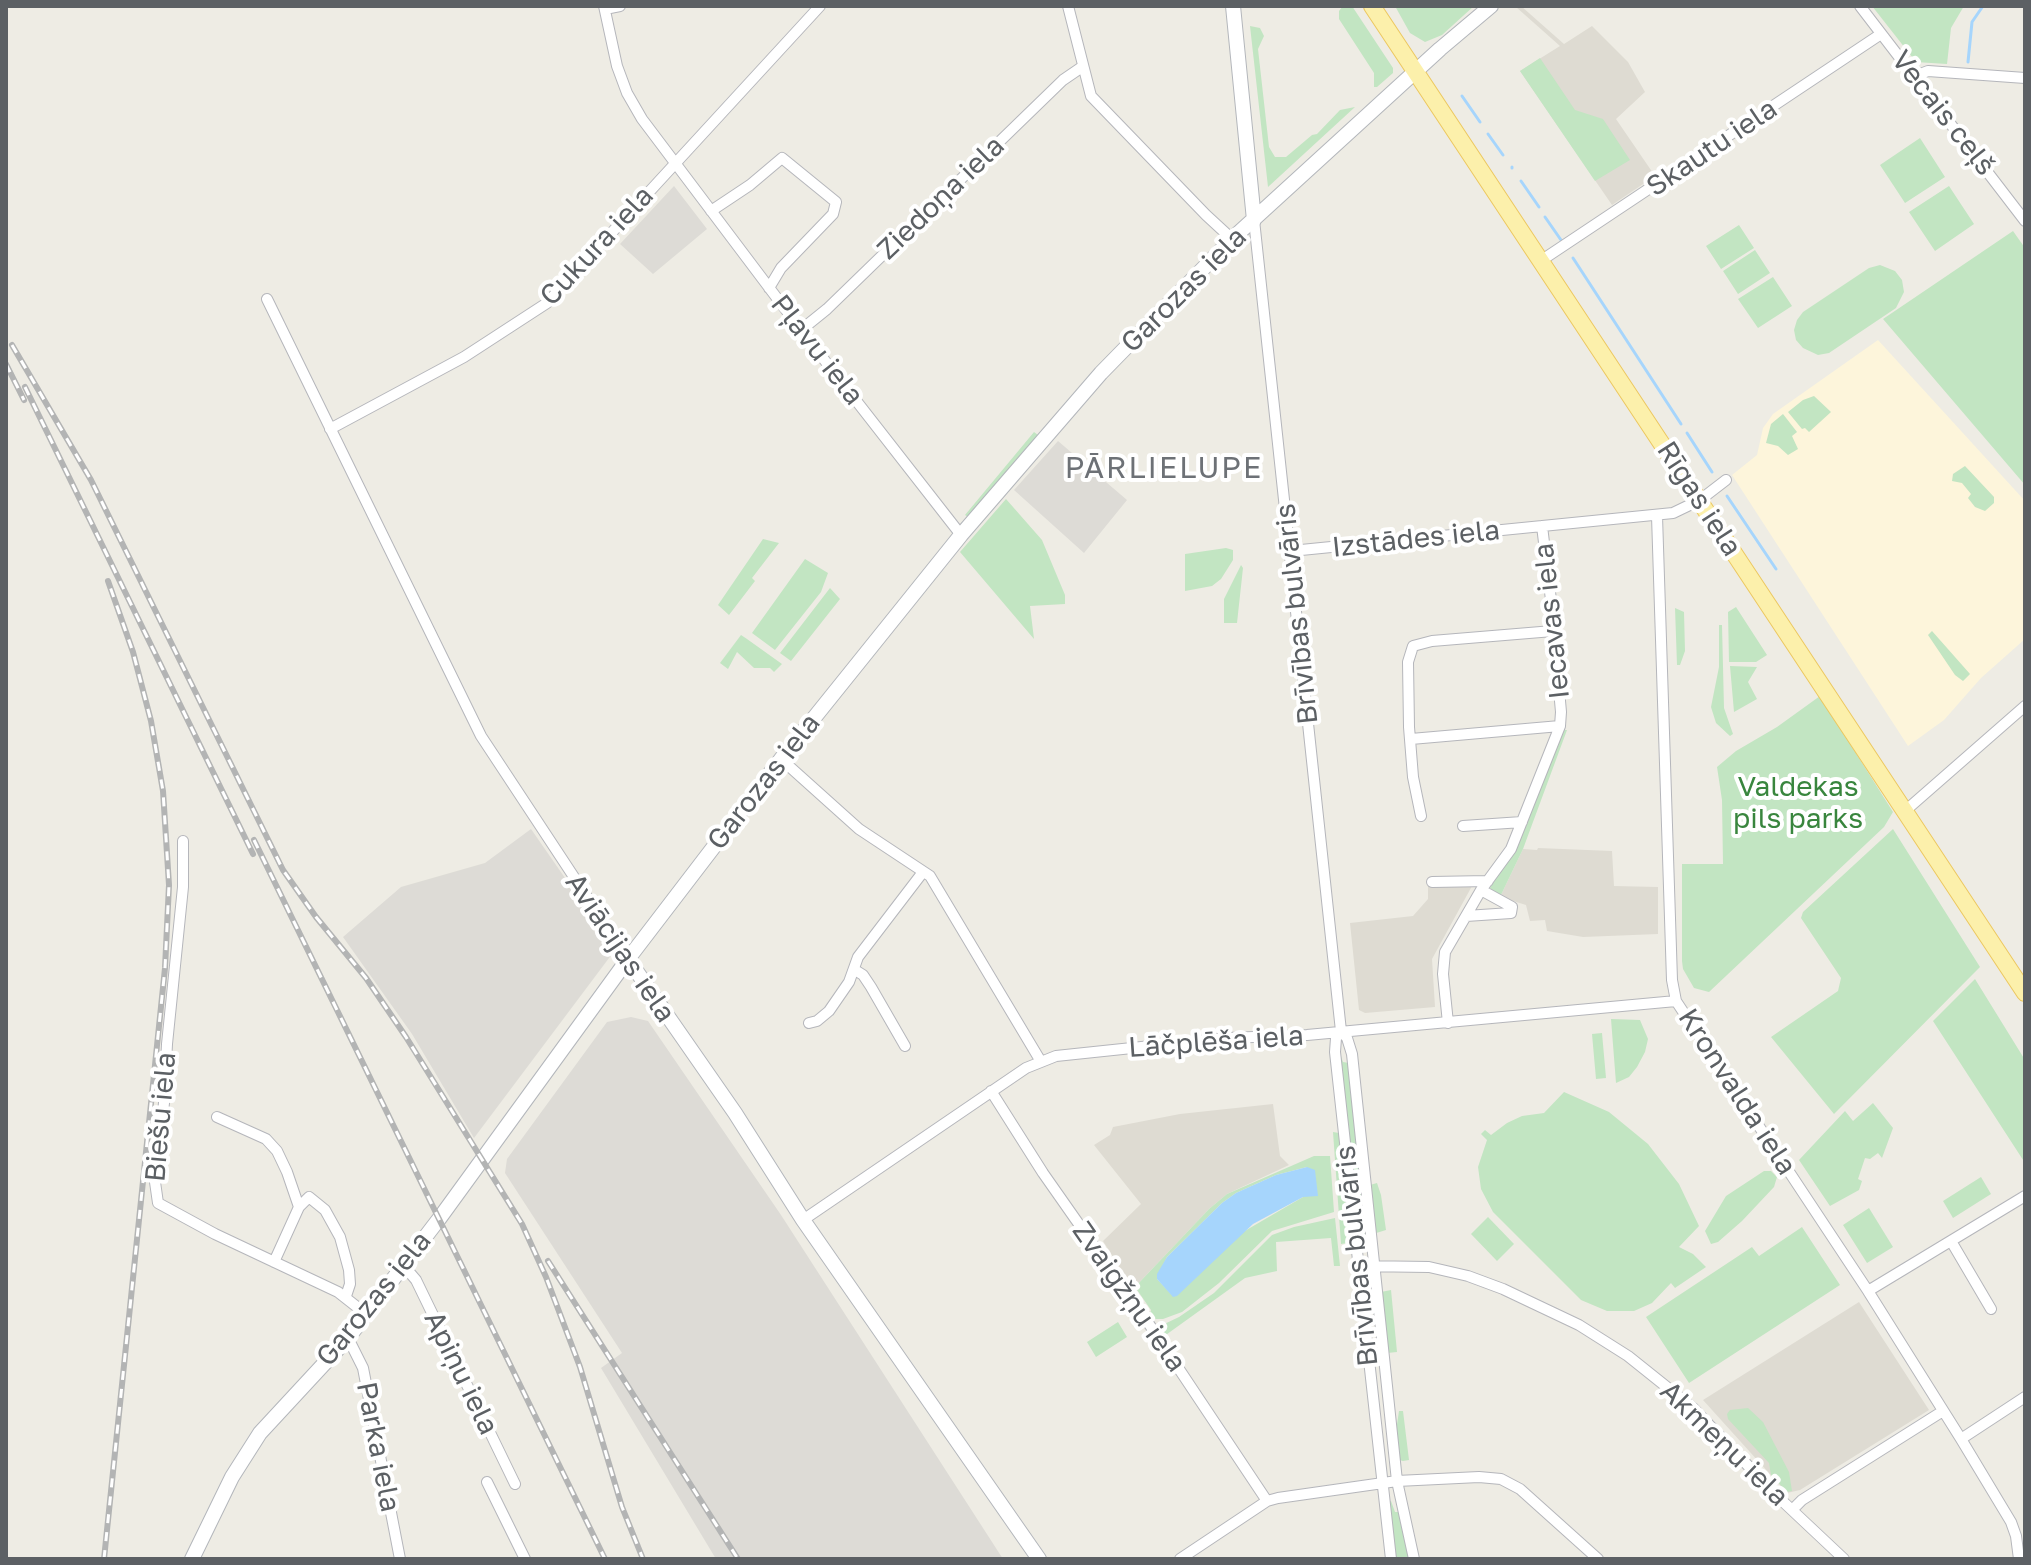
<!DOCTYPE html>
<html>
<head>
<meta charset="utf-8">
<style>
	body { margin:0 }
	#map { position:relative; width:2031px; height:1565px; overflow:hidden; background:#eeece4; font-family:"Golos Text",sans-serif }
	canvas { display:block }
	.frame { position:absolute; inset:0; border:8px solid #5c6064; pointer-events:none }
</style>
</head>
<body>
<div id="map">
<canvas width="2031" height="1565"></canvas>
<div class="frame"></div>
</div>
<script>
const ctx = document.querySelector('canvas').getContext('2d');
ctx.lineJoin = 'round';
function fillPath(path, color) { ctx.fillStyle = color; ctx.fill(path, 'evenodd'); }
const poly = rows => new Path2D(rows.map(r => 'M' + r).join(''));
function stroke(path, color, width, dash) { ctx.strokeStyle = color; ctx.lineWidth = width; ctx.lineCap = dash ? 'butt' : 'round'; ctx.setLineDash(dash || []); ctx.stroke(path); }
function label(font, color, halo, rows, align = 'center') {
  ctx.font = font + ' "Golos Text",sans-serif'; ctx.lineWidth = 8; ctx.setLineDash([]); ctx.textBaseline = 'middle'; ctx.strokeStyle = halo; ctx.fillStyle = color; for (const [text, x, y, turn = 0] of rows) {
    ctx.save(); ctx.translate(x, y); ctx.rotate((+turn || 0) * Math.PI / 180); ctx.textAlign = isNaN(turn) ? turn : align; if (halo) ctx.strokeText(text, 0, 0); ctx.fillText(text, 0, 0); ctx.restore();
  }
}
fillPath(poly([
	[1878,340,2025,501,2025,639,1981,678,1944,720,1908,746,1732,475,1757,455,1763,428,1773,414]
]), '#fdf5db');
fillPath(poly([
	[674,186,707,229,653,274,620,244],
	[1058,441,1127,500,1084,553,1014,490],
	[531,829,615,950,474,1138,412,1034,343,937,401,887,485,863],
	[631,1017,648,1021,781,1215,1003,1559,716,1559,601,1368,622,1353,505,1173,507,1159,607,1022]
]), '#dddbd6');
fillPath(poly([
	[1521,6,1564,44,1592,26,1628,62,1645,92,1616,119,1655,176,1612,205,1520,71,1560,46,1516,7],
	[1538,848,1612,851,1614,886,1658,887,1658,934,1583,937,1547,931,1545,920,1530,921,1526,905,1500,897,1523,849,1537,850],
	[1428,885,1472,886,1432,959,1435,1007,1365,1013,1359,1010,1350,923,1413,916,1428,899],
	[1273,1104,1280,1156,1289,1165,1227,1194,1209,1209,1133,1289,1103,1241,1141,1204,1094,1145,1110,1135,1113,1127,1180,1114],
	[1859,1302,1929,1410,1800,1490,1787,1493,1703,1400]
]), '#dedbd2');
fillPath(poly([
	[1343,6,1352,6,1393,68,1393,73,1377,87,1374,87,1374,73,1339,19,1339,11],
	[1395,6,1474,6,1442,35,1425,42,1410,33],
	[1872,6,1964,6,1951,28,1947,64,1916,62],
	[1250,26,1260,28,1264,36,1258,49,1269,147,1275,157,1286,157,1312,135,1317,134,1340,110,1355,107,1268,187],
	[1540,58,1575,110,1603,119,1630,160,1595,181,1520,71],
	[1920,138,1945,177,1905,203,1880,165],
	[1949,186,1974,224,1935,251,1909,212],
	[1739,225,1754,248,1721,269,1706,246],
	[2013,231,2025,248,2025,485,1883,319],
	[1755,250,1770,273,1738,294,1723,271],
	[1880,265,1895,271,1902,280,1904,292,1896,308,1829,353,1818,355,1803,348,1796,340,1794,330,1797,320,1803,312,1869,268],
	[1773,277,1792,306,1758,328,1738,299],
	[1814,396,1831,412,1809,432,1805,428,1802,429,1788,412,1803,400],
	[1783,414,1797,432,1792,436,1798,449,1788,455,1778,446,1766,443,1771,424],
	[1034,432,1038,435,968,517,965,515],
	[1965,466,1994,497,1994,503,1985,511,1975,507,1968,498,1971,494,1962,483,1952,481,1953,474],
	[1006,499,1042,540,1065,595,1065,604,1030,606,1034,639,960,552],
	[763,539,779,543,752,578,755,581,729,615,718,605],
	[1226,548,1233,550,1233,560,1221,579,1212,586,1185,591,1185,554],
	[805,559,828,573,821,592,775,650,752,633],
	[1241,565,1243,568,1237,623,1224,623,1224,599],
	[830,588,840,599,791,661,780,653],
	[1736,607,1767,655,1756,662,1729,662,1728,612],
	[1675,608,1684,612,1685,651,1680,665,1677,665],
	[1719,625,1722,625,1724,708,1733,734,1730,736,1716,723,1711,707,1719,667],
	[1932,631,1970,674,1963,681,1955,675,1928,635],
	[741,635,747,639,782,664,774,672,770,668,754,668,737,652,728,669,720,663],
	[1730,666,1757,667,1748,682,1757,699,1734,712],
	[1820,696,1893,812,1884,827,1709,992,1694,988,1683,969,1682,961,1682,864,1723,864,1722,800,1717,767,1736,751,1777,727],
	[1564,730,1567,730,1523,849,1500,897,1490,888],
	[1893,829,1980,967,1834,1114,1771,1037,1838,991,1841,978,1801,918,1803,912],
	[1975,979,2025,1060,2025,1163,1933,1021],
	[1611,1019,1640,1020,1648,1039,1645,1052,1637,1067,1629,1077,1616,1083],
	[1602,1033,1606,1078,1596,1079,1592,1034],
	[1340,1054,1343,1062,1349,1063,1367,1234,1362,1235,1362,1243,1359,1243],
	[1564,1092,1609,1112,1648,1144,1679,1184,1699,1226,1679,1247,1693,1254,1706,1267,1675,1288,1671,1283,1652,1303,1634,1311,1607,1311,1581,1300,1493,1212,1481,1189,1478,1167,1487,1140,1481,1134,1485,1130,1491,1135,1507,1123,1522,1116,1544,1113],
	[1873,1103,1893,1128,1882,1158,1878,1153,1870,1159,1865,1158,1858,1179,1862,1181,1859,1190,1830,1206,1799,1160,1845,1111,1853,1121],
	[1333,1132,1339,1133,1354,1242,1341,1244],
	[1314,1156,1330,1156,1334,1212,1272,1231,1219,1283,1182,1312,1163,1319,1154,1319,1150,1315,1151,1310,1135,1287,1209,1209,1227,1194],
	[1307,1167,1303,1197,1243,1232,1173,1296,1157,1279,1167,1257,1222,1203,1236,1193,1276,1175],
	[1764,1171,1771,1171,1777,1177,1774,1187,1742,1221,1718,1242,1711,1244,1705,1231,1726,1196],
	[1981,1177,1991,1194,1953,1218,1943,1201],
	[1377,1183,1381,1195,1386,1230,1373,1234,1370,1185],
	[1869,1208,1893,1247,1867,1263,1843,1225],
	[1488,1217,1514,1244,1497,1261,1471,1234],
	[1335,1218,1340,1266,1334,1266,1331,1238,1276,1242,1277,1271,1245,1278,1163,1337,1156,1328,1179,1317,1214,1293,1272,1235,1294,1227],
	[1802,1227,1840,1285,1689,1383,1646,1317,1752,1247,1759,1256],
	[1391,1290,1397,1352,1387,1353,1381,1292],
	[1118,1322,1127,1337,1096,1357,1087,1342],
	[1748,1408,1763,1422,1789,1472,1792,1491,1787,1492,1771,1475,1769,1463,1728,1419,1727,1414,1730,1410],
	[1399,1411,1403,1411,1409,1460,1403,1461,1399,1460,1396,1431],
	[1391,1501,1395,1512,1400,1512,1411,1559,1396,1559,1388,1502]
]), '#c2e5c2');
fillPath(poly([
	[1307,1167,1315,1170,1318,1196,1303,1197,1253,1224,1177,1296,1173,1297,1157,1279,1157,1274,1167,1257,1222,1203,1236,1193,1276,1175]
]), '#a6d5fc');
stroke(poly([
	[1968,62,1972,22,1983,6],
	[1462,96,1480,122],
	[1488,134,1503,155],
	[1512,167,1512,168],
	[1521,181,1539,207],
	[1545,217,1561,240],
	[1573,258,1681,424],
	[1687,433,1712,472],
	[1727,496,1776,569]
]), '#a6d5fc', 3);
const street = poly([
	[604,6,617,66,627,93,642,119,801,330,961,535],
	[1068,6,1091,96,1206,215,1232,239],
	[1860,6,2025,221],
	[605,9,620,6],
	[1915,76,1928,71,2025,78],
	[711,211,750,185,782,158,836,202,833,214,781,268,769,288],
	[1254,220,1341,1031,1347,1038,1352,1054,1397,1481,1414,1559],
	[1542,260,1881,34],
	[267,299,481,736,628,959],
	[801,330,827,309,1063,80,1082,67],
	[330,429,464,357,547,303,820,6],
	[1657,516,1672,980,1676,1001,1868,1291,1961,1439,2011,1522,2016,1536,2019,1559],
	[1291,551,1673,513,1700,500,1726,480],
	[1411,739,1560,726],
	[781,759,859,829,930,876,1040,1060],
	[1905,811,2025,706],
	[1421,816,1413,777,1409,727,1408,662,1413,646,1432,641,1553,631],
	[1463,826,1522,822],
	[183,841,183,887,167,1044,164,1103,155,1182,158,1203,215,1234,338,1292,366,1314],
	[1432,882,1488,881],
	[1466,916,1511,913,1512,907,1481,890],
	[855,970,863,975,871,987,905,1046],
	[809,1023,817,1021,829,1011,849,982,858,957,923,872],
	[1448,1023,1443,974,1445,952,1481,890,1511,849,1560,726,1561,712,1551,600,1542,526],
	[1341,1031,1336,1038,1335,1052,1391,1559],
	[991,1091,1043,1173,1151,1327,1267,1501],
	[217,1117,266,1139,277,1151,287,1172,299,1207,274,1262],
	[299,1207,309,1197,325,1210,340,1237,349,1270,350,1284,346,1296],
	[803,1220,1026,1068,1056,1056,1227,1038,1307,1035,1676,1001],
	[1951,1241,1991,1309],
	[404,1266,416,1280,515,1484],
	[1358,1266,1429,1267,1468,1276,1503,1289,1579,1325,1628,1356,1693,1408,1777,1496,1844,1559],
	[1868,1291,2025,1196],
	[348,1338,363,1368,400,1559],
	[1961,1439,2025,1397],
	[487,1482,525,1559],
	[1792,1510,1802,1500,1943,1411],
	[1180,1559,1267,1501,1278,1498,1397,1481,1479,1477,1501,1479,1520,1489,1598,1559]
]);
const secondary = poly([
	[1233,6,1254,220],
	[628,959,735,1113,803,1220,1039,1559],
	[192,1559,232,1477,260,1433,348,1338,439,1219,628,959,781,759,961,535,1101,373,1232,239,1440,49,1491,6]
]);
const primary = poly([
	[1372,6,2025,993]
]);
stroke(street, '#b5b6bb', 12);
stroke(secondary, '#b3b6bb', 16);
stroke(primary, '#ecc75f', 18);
stroke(street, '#fff', 10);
stroke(secondary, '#fff', 14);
stroke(primary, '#fcf0ab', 16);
const rail = poly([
	[12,345,91,480,283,870,316,917,366,978,406,1037,522,1224,546,1277,580,1367,622,1507,643,1559],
	[6,364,24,400],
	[25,387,253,854],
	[254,840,605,1559],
	[548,1261,738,1559],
	[104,1559,165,968,169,885,163,791,151,721,133,652,108,581]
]);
stroke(rail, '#b3b4b4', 6);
stroke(rail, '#fff', 3, [9]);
label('28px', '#5c6064', '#fff', [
	["Vecais ceļš",1943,113,52],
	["Skautu iela",1712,148,-34],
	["Ziedoņa iela",941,198,-44],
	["Cukura iela",597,246,-47],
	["Garozas iela",1184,290,-45],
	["Pļavu iela",817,350,52],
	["Rīgas iela",1699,499,57],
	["Izstādes iela",1416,539,-6],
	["Brīvības bulvāris",1297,614,-96],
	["Iecavas iela",1552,621,-96],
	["Garozas iela",764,782,-52],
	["Aviācijas iela",620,948,56],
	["Lāčplēša iela",1216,1042,-4],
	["Kronvalda iela",1737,1092,57],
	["Biešu iela",161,1117,-85],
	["Brīvības bulvāris",1357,1256,-96],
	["Zvaigžņu iela",1129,1297,55],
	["Garozas iela",374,1299,-51],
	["Apiņu iela",461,1373,64],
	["Akmeņu iela",1724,1444,44],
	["Parka iela",378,1447,79]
]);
label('28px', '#39863e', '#fff', [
	["Valdekas",1798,787],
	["pils parks",1798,819]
]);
ctx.letterSpacing = '2px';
label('30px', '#6d7176', '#fff', [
	["PĀRLIELUPE",1164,468]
]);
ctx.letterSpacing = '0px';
</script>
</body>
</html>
